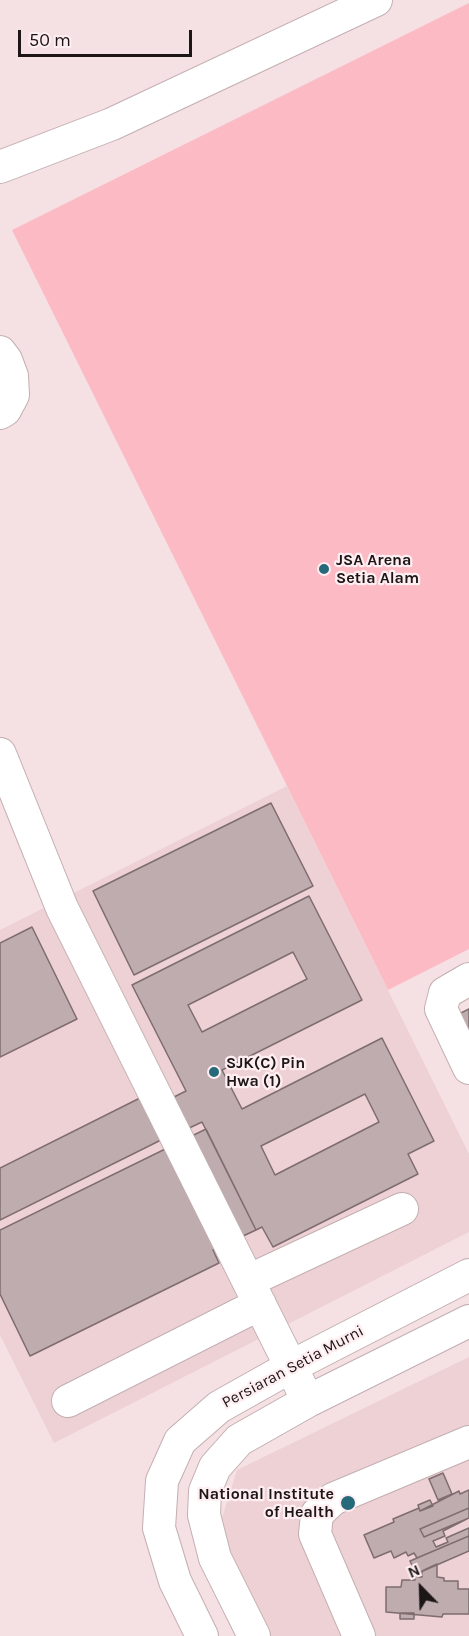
<!DOCTYPE html>
<html>
<head>
<meta charset="utf-8">
<style>
	body { margin:0 }
	#map { position:relative; width:469px; height:1636px; overflow:hidden; background:#f5e0e3; font-family:Karla,sans-serif }
	canvas { display:block }
	.north { position:absolute; left:391px; top:1558px; width:60px; height:60px; -webkit-text-stroke:4px #ffeef1; paint-order:stroke; rotate:337deg; font-size:16px; font-weight:700; line-height:24px; text-align:center; color:#1c1617 }
	.north::after { content:''; display:block; margin:auto; width:21px; height:27px; background:#1c1617; clip-path:polygon(50% 0,100% 100%,50% 72%,0 100%) }
	.scale { position:absolute; left:18px; top:30px; width:174px; height:27px; box-sizing:border-box; border:3px solid #1c1617; border-top:0; padding-left:8px; font-size:18px; line-height:21px; white-space:nowrap; color:#1c1617; -webkit-text-stroke:4px #ffeef1; paint-order:stroke }
</style>
</head>
<body>
<div id="map">
<canvas width="469" height="1636"></canvas>
<div class="north">N</div>
<div class="scale">50 m</div>
</div>
<script>
const ctx = document.querySelector('canvas').getContext('2d');
ctx.lineJoin = 'round';
function fillPath(path, color) { ctx.fillStyle = color; ctx.fill(path, 'evenodd'); }
const poly = rows => new Path2D(rows.map(r => 'M' + r).join(''));
function stroke(path, color, width, dash) { ctx.strokeStyle = color; ctx.lineWidth = width; ctx.lineCap = dash ? 'butt' : 'round'; ctx.setLineDash(dash || []); ctx.stroke(path); }
function label(font, color, halo, rows, align = 'center') {
  ctx.font = font + ' Karla,sans-serif'; ctx.lineWidth = 4.5; ctx.setLineDash([]); ctx.textBaseline = 'middle'; ctx.strokeStyle = halo; ctx.fillStyle = color; for (const [text, x, y, turn = 0] of rows) {
    ctx.save(); ctx.translate(x, y); ctx.rotate((+turn || 0) * Math.PI / 180); ctx.textAlign = isNaN(turn) ? turn : align; if (halo) ctx.strokeText(text, 0, 0); ctx.fillText(text, 0, 0); ctx.restore();
  }
}
fillPath(poly([
	[287,786,469,1154,469,1232,54,1443,0,1335,0,930],
	[469,1357,469,1636,270,1636,216,1537,237,1470]
]), '#eed1d5');
fillPath(poly([
	[469,3,469,949,388,990,12,230]
]), '#fcbac4');
const building = poly([
	[271,803,313,886,134,975,93,891,271,803],
	[309,896,362,1000,222,1070,242,1109,382,1038,434,1141,408,1154,418,1174,273,1247,262,1227,256,1230,202,1122,185,1130,170,1099,186,1091,132,985,309,896],
	[293,952,307,979,202,1032,188,1005,293,952],
	[365,1094,379,1122,275,1175,261,1146,365,1094],
	[32,927,77,1019,0,1057,0,943,32,927],
	[469,1009,469,1050,453,1017,469,1009],
	[142,1097,163,1139,0,1220,0,1168,142,1097],
	[206,1129,256,1230,213,1250,219,1263,30,1356,0,1294,0,1230,206,1129],
	[443,1473,452,1494,438,1500,429,1479,443,1473],
	[469,1490,469,1508,420,1529,424,1537,469,1518,443,1531,445,1536,433,1541,436,1547,448,1542,446,1538,469,1528,469,1536,417,1558,414,1553,408,1556,406,1552,394,1558,391,1551,374,1558,364,1535,394,1522,393,1519,419,1508,420,1511,459,1491,460,1494,469,1490],
	[430,1500,433,1506,420,1511,418,1505,430,1500],
	[469,1508,469,1518,424,1537,420,1529,469,1508],
	[469,1536,469,1551,416,1574,410,1561,469,1536],
	[437,1564,437,1577,444,1578,444,1581,458,1581,458,1589,469,1589,469,1614,443,1614,442,1617,386,1612,386,1587,401,1587,402,1580,415,1580,415,1577,422,1577,422,1571,437,1564],
	[400,1613,414,1613,414,1619,400,1619,400,1613]
]);
fillPath(building, '#bfacaf');
stroke(building, '#7e6c6f', 1.5);
const minor = poly([
	[0,167,112,124,376,0],
	[0,352,6,360,12,376,13,395,5,410,0,413],
	[0,754,62,908,308,1401],
	[469,979,445,993,441,1009,469,1068],
	[248,1281,402,1209],
	[68,1401,260,1304],
	[202,1636,175,1581,159,1528,162,1481,180,1441,219,1407,292,1366,469,1275],
	[254,1636,215,1558,204,1515,205,1491,215,1467,239,1440,308,1401,469,1321],
	[359,1636,315,1534,317,1514,333,1499,469,1442]
]);
stroke(minor, '#c3afb2', 34);
stroke(minor, '#fff', 32);
for (const [x, y, r, color] of [
	[324,569,6,"#25697a"],
	[214,1072,6,"#25697a"],
	[348,1503,8,"#25697a"]
]) { const dot = new Path2D(); dot.arc(x, y, r, 0, 2 * Math.PI); ctx.fillStyle = color; ctx.fill(dot); stroke(dot, '#ffeef1', 2); }
label('bold 16px', '#1c1617', '#ffeef1', [
	["JSA Arena",336,560],
	["Setia Alam",336,578],
	["SJK(C) Pin",226,1063],
	["Hwa (1)",226,1081],
	["National Institute",334,1494,"right"],
	["of Health",334,1512,"right"]
], 'left');
label('16px', '#1c1617', '#ffeef1', [
	["Persiaran Setia Murni",293,1367,-28]
]);
</script>
</body>
</html>
